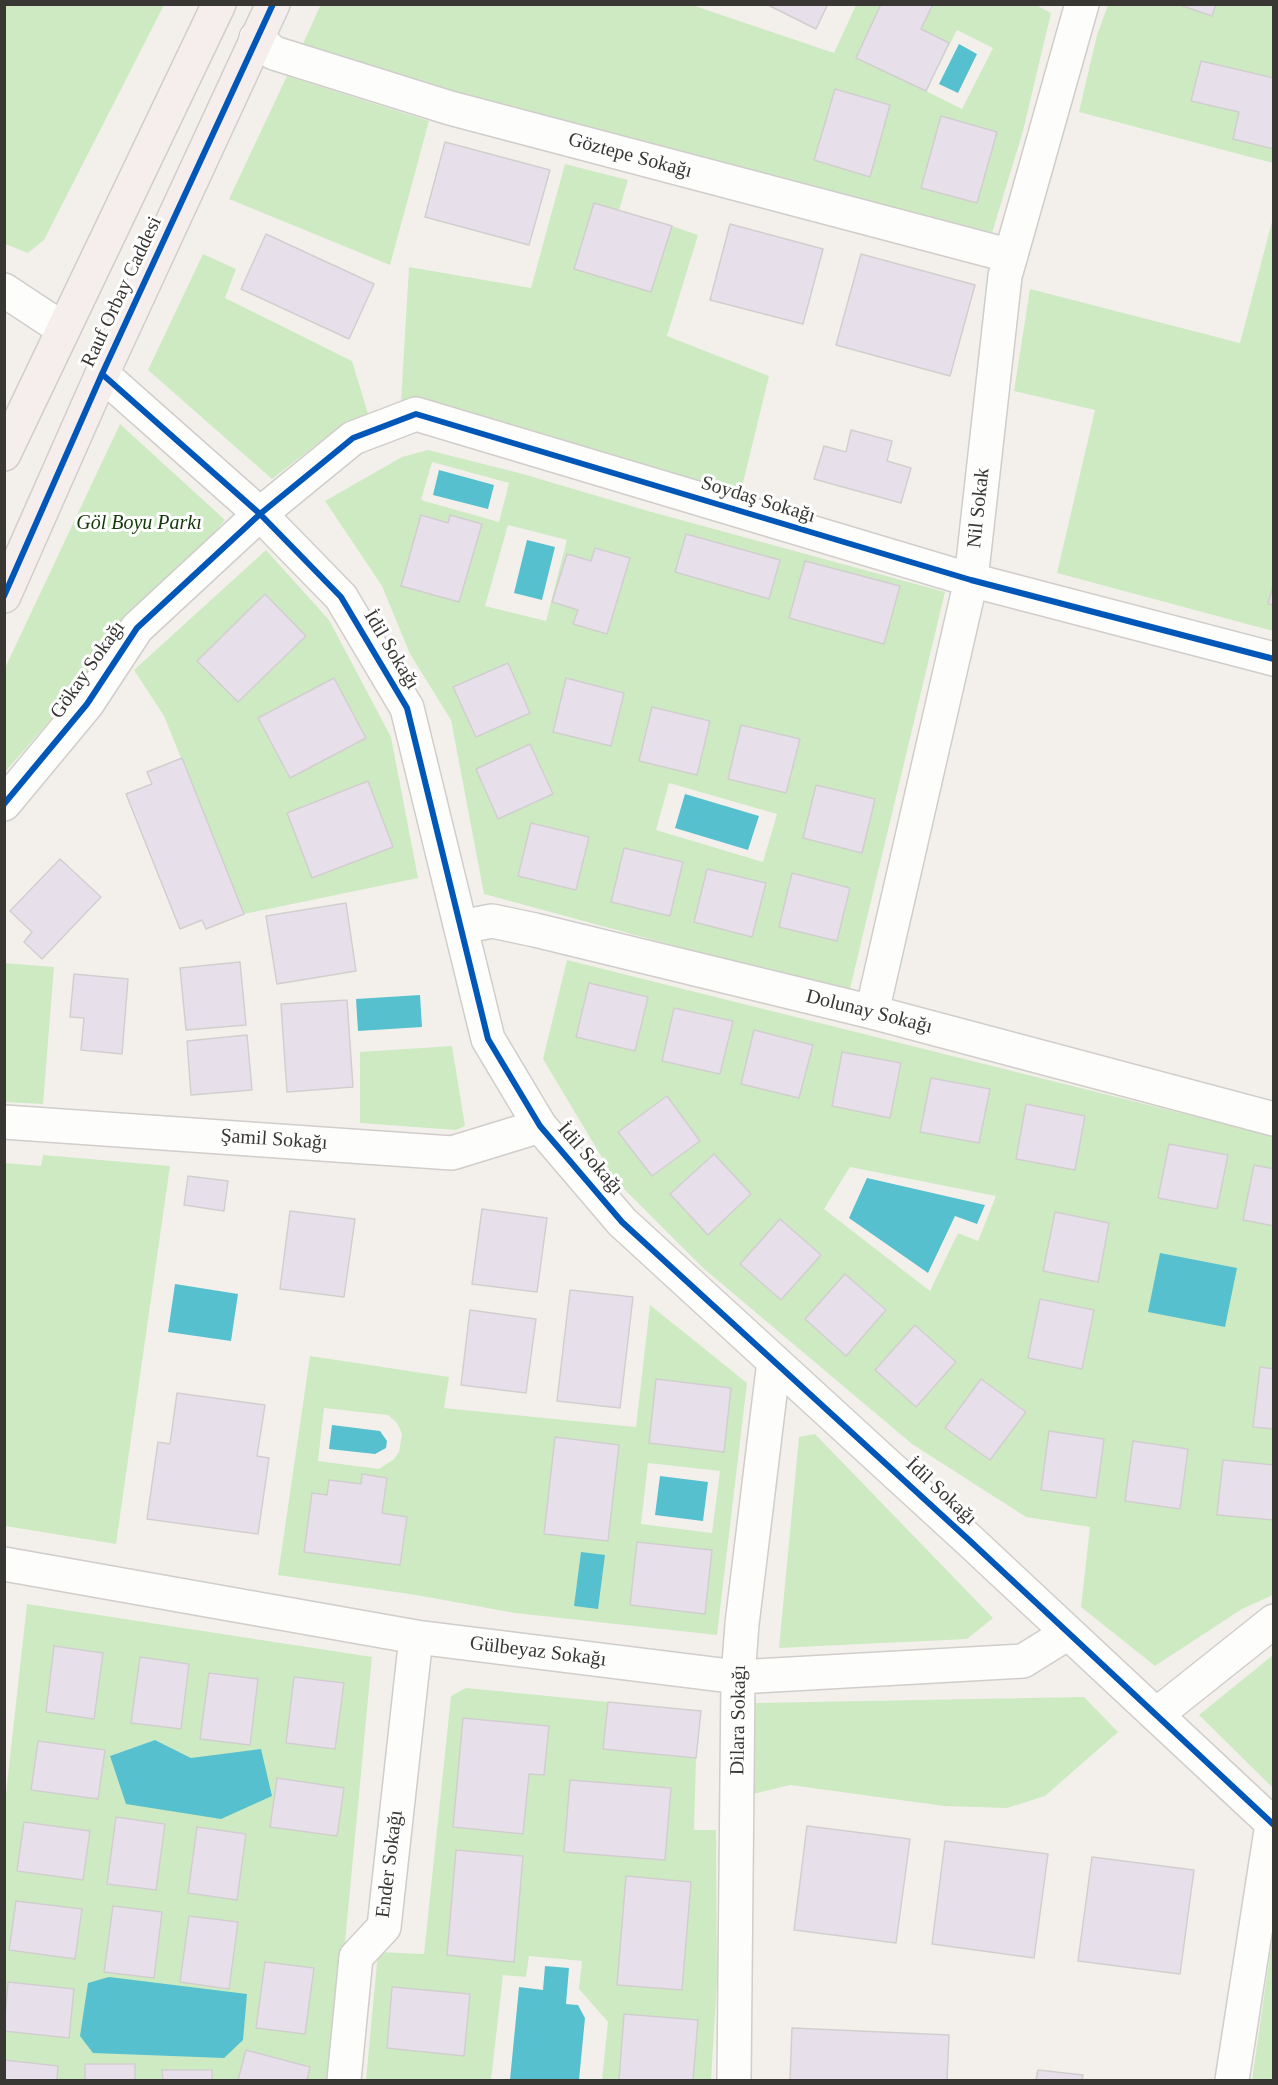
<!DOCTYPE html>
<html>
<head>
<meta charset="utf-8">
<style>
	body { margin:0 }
	#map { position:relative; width:1278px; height:2085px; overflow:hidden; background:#f3f0ec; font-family:Georgia,serif }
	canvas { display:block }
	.frame { position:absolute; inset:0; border:6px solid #393734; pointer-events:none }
</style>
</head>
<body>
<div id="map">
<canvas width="1278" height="2085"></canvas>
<div class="frame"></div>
</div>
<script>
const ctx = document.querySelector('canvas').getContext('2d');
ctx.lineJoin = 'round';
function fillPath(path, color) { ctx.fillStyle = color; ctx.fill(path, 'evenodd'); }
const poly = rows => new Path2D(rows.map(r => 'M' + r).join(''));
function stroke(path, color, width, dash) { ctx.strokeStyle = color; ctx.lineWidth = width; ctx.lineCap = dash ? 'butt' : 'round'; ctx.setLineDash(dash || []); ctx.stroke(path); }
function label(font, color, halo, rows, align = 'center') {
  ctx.font = font + ' Georgia,serif'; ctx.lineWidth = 6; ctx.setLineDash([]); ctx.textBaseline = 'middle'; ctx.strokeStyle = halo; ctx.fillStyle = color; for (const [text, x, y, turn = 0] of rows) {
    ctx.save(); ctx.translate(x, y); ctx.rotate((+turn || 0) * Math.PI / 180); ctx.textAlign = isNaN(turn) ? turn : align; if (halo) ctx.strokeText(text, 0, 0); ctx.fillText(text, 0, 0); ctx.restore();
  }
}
fillPath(poly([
	[321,4,692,5,834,53,856,5,1034,4,1051,13,1023,131,992,233,458,93,302,46],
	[957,30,993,48,962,109,926,91],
	[4,5,164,5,44,240,28,253,5,244],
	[1108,5,1273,5,1273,163,1079,112,1097,35],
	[287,76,429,121,390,265,229,199],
	[565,164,628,180,619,210,594,203,574,269,651,292,672,226,698,235,667,336,769,376,739,499,420,400,401,401,409,267,531,288],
	[1273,218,1273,631,1057,573,1095,410,1014,391,1030,289,1240,343],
	[203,254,236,269,225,298,352,361,369,417,339,427,272,479,148,370],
	[120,424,225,520,5,772,5,668],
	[428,450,523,474,648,511,945,592,849,993,484,894,451,720,410,654,382,586,325,501,402,457],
	[432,462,509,483,499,522,421,500],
	[508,525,567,540,546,621,485,606],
	[669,783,777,814,763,862,656,830],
	[266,550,329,620,391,737,418,878,244,914,164,716,134,670],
	[567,960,1273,1136,1273,1595,1242,1609,1155,1666,1081,1607,1090,1527,1026,1517,912,1444,703,1268,616,1181,543,1059],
	[850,1167,996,1196,978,1241,958,1233,930,1291,824,1209],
	[4,963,54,967,43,1104,5,1102],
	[452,1046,465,1126,456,1130,360,1123,360,1052],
	[43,1155,170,1166,116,1544,5,1526,5,1163,41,1166],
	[650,1305,747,1383,717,1635,515,1613,416,1595,278,1575,310,1356,449,1377,444,1408,636,1427],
	[324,1408,388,1415,397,1423,402,1434,399,1452,394,1459,379,1469,318,1461],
	[648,1463,720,1471,712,1533,641,1524],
	[815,1434,993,1618,967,1639,779,1648,799,1437],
	[27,1604,372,1657,332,2080,5,2080,4,1811],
	[155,1740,191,1758,110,1756],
	[1273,1655,1273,1788,1199,1715],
	[466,1688,701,1711,696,1758,694,1830,716,1830,717,1982,711,2080,602,2080,608,2022,579,1989,582,1961,529,1956,526,1977,503,1975,491,2080,366,2080,378,1952,424,1954,451,1696],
	[1084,1697,1118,1732,1045,1796,1007,1808,944,1806,790,1785,753,1794,754,1703],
	[1273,1934,1273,2080,1252,2080]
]), '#ceeac3');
fillPath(poly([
	[959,44,977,54,958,93,939,84],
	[439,470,494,485,488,509,433,495],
	[527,540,555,547,542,600,514,593],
	[685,794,759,816,748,850,675,828],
	[420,995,422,1027,358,1031,356,999],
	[867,1178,985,1205,977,1224,955,1216,928,1273,849,1218],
	[1160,1253,1237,1268,1225,1327,1148,1312],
	[175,1284,238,1294,231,1341,168,1332],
	[332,1425,380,1431,387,1441,386,1448,375,1454,329,1449],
	[660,1476,708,1482,703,1521,655,1515],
	[581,1552,605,1555,598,1609,574,1606],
	[155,1740,191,1758,261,1749,272,1796,221,1819,126,1804,110,1756],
	[545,1966,569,1968,566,2004,578,2005,585,2018,579,2080,510,2080,519,1987,543,1990],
	[109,1977,247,1994,243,2040,224,2058,93,2053,80,2036,88,1983]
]), '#56c0ce');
const building = poly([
	[766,4,828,4,816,29,766,4],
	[881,4,933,4,921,29,949,43,926,91,856,58,881,4],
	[1177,4,1216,4,1212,16,1177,4],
	[1201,61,1274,78,1274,149,1233,139,1239,112,1191,101,1201,61],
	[835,89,890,105,870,177,814,160,835,89],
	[941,116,997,132,977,203,921,188,941,116],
	[445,142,550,170,529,245,425,217,445,142],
	[594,203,672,226,651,292,574,269,594,203],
	[730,224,823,249,803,324,710,300,730,224],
	[266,234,374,284,349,339,241,289,266,234],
	[861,254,975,285,950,376,836,345,861,254],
	[851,430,892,441,887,461,911,468,901,503,814,479,824,446,846,452,851,430],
	[421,515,448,523,450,515,482,524,459,602,401,586,421,515],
	[686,534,780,560,769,599,675,572,686,534],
	[595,548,630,558,607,634,573,624,578,610,552,602,567,554,591,561,595,548],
	[805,561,900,586,884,644,789,618,805,561],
	[1274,581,1274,605,1268,604,1274,581],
	[265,594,306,636,238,702,197,661,265,594],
	[508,663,530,713,476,737,453,687,508,663],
	[334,678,366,738,290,778,258,718,334,678],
	[566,678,624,693,611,746,553,732,566,678],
	[652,707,710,721,697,775,639,761,652,707],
	[741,725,800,739,786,793,728,779,741,725],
	[530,744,553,794,498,819,476,769,530,744],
	[182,758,244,914,206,929,202,920,180,929,126,794,152,784,147,772,182,758],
	[368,781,393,847,312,878,287,813,368,781],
	[816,785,875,799,862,853,803,838,816,785],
	[531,823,589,837,576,890,518,876,531,823],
	[624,848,683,862,670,916,611,902,624,848],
	[60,859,101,897,42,959,24,942,32,932,10,911,60,859],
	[707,869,766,883,752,937,694,922,707,869],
	[792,873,850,888,837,941,779,927,792,873],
	[346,903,356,971,277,984,266,916,346,903],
	[240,962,246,1025,186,1030,180,968,240,962],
	[74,974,128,979,122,1054,81,1050,84,1018,70,1017,74,974],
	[589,983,648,997,635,1051,576,1037,589,983],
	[347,1000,353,1087,287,1092,281,1004,347,1000],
	[674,1008,733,1021,720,1074,662,1061,674,1008],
	[754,1030,813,1045,799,1098,741,1084,754,1030],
	[247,1035,252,1090,191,1095,187,1041,247,1035],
	[842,1052,901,1063,890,1118,832,1106,842,1052],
	[931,1078,990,1089,979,1143,920,1132,931,1078],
	[667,1096,700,1141,652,1176,618,1132,667,1096],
	[1026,1104,1085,1116,1075,1170,1016,1159,1026,1104],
	[1169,1144,1228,1155,1217,1209,1158,1198,1169,1144],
	[714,1154,751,1194,708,1235,670,1194,714,1154],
	[1254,1165,1274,1169,1274,1226,1243,1220,1254,1165],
	[188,1176,228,1181,224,1211,184,1205,188,1176],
	[482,1209,547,1218,537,1292,472,1284,482,1209],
	[290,1211,355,1219,344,1297,280,1289,290,1211],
	[1055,1212,1109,1223,1098,1282,1043,1271,1055,1212],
	[780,1219,821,1255,781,1300,740,1264,780,1219],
	[845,1274,886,1310,846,1356,805,1319,845,1274],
	[570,1290,633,1297,620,1408,557,1401,570,1290],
	[1040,1299,1094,1310,1082,1369,1028,1358,1040,1299],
	[470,1310,536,1319,526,1393,461,1385,470,1310],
	[915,1325,956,1362,916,1407,875,1370,915,1325],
	[1260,1367,1274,1369,1274,1429,1253,1427,1260,1367],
	[656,1379,731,1388,724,1452,649,1443,656,1379],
	[981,1379,1026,1412,990,1460,945,1428,981,1379],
	[177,1393,265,1405,257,1456,269,1458,258,1534,147,1519,158,1442,170,1444,177,1393],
	[1049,1431,1104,1439,1096,1498,1041,1490,1049,1431],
	[555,1437,619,1445,608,1541,544,1534,555,1437],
	[1133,1441,1188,1449,1180,1509,1125,1501,1133,1441],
	[1223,1460,1274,1465,1274,1520,1217,1515,1223,1460],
	[362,1474,387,1478,382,1513,407,1517,400,1565,304,1552,312,1493,327,1495,329,1480,361,1484,362,1474],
	[637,1542,712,1550,705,1614,630,1605,637,1542],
	[54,1646,103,1653,94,1719,46,1712,54,1646],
	[140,1657,189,1664,181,1729,131,1723,140,1657],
	[209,1673,258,1679,250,1745,200,1739,209,1673],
	[294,1677,344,1683,335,1749,286,1743,294,1677],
	[608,1702,701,1711,696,1758,603,1749,608,1702],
	[463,1718,549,1726,544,1775,529,1774,523,1834,453,1827,463,1718],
	[38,1741,105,1750,98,1799,31,1790,38,1741],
	[277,1778,344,1788,337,1836,270,1827,277,1778],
	[570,1780,671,1788,665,1860,564,1852,570,1780],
	[116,1817,165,1824,156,1890,107,1884,116,1817],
	[24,1822,90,1831,83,1880,17,1871,24,1822],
	[807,1826,910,1839,896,1943,794,1930,807,1826],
	[197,1827,246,1834,237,1900,188,1893,197,1827],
	[945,1841,1048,1854,1034,1958,932,1944,945,1841],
	[456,1850,523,1856,514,1962,447,1955,456,1850],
	[1092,1857,1194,1870,1180,1974,1078,1961,1092,1857],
	[626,1876,691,1882,682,1990,617,1985,626,1876],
	[16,1901,82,1909,75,1959,9,1950,16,1901],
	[113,1906,162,1912,154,1978,104,1972,113,1906],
	[189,1916,238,1922,229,1989,180,1982,189,1916],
	[265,1962,314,1968,305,2034,256,2028,265,1962],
	[8,1982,74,1989,69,2038,4,2031,8,1982],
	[392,1987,470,1994,464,2056,387,2048,392,1987],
	[624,2014,698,2020,693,2080,619,2080,624,2014],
	[792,2028,949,2035,947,2080,790,2080,792,2028],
	[246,2050,310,2067,307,2080,238,2080,246,2050],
	[4,2060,58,2066,57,2080,4,2080,4,2060],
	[85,2064,135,2064,135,2080,85,2080,85,2064],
	[162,2070,212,2070,212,2080,163,2080,162,2070],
	[1038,2070,1083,2075,1082,2080,1036,2080,1038,2070]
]);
fillPath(building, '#e7e0eb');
stroke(building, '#d1cfce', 1.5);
const minor = poly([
	[256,38,274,53,450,108,1011,256],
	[4,290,63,329],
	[102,374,260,514,341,597,407,708,488,1039,540,1126,622,1222,969,1540,1274,1825],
	[4,804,87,704,137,628,260,514,353,438,416,414,971,580,1274,659],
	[461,927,492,921,535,930,872,1012,1274,1119],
	[872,1012,971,580,1005,276,1082,4],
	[4,1122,452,1153,540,1126],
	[4,1564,416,1637,738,1677,1023,1661,1068,1633],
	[1156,1715,1274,1621],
	[344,2080,356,1957,384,1927,416,1637],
	[734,2080,738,1677,742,1624,774,1361],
	[1232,2080,1272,1824]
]);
const major = poly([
	[4,454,219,4],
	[4,596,102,374,273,4]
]);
stroke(minor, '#d0cdca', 36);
stroke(major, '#d0cecb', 36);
stroke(minor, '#fdfdfc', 33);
stroke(major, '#f6eded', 33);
stroke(poly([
	[102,374,260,514,341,597,407,708,488,1039,540,1126,622,1222,969,1540,1274,1825],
	[4,596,102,374,273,4],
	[4,804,87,704,137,628,260,514,353,438,416,414,971,580,1274,659]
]), '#0057b8', 6);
label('20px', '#393734', '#fefefe', [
	["Göztepe Sokağı",630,156,15],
	["Rauf Orbay Caddesi",122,292,-65],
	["Soydaş Sokağı",758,500,17],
	["Nil Sokak",979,508,-84],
	["İdil Sokağı",391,650,59],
	["Gökay Sokağı",88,670,-55],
	["Dolunay Sokağı",869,1012,14],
	["Şamil Sokağı",274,1140,4],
	["İdil Sokağı",590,1159,49],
	["İdil Sokağı",941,1492,43],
	["Gülbeyaz Sokağı",538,1652,7],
	["Dilara Sokağı",739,1720,-89],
	["Ender Sokağı",390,1864,-83]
]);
label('italic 20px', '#133908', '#fefefe', [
	["Göl Boyu Parkı",139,524]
]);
</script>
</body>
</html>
